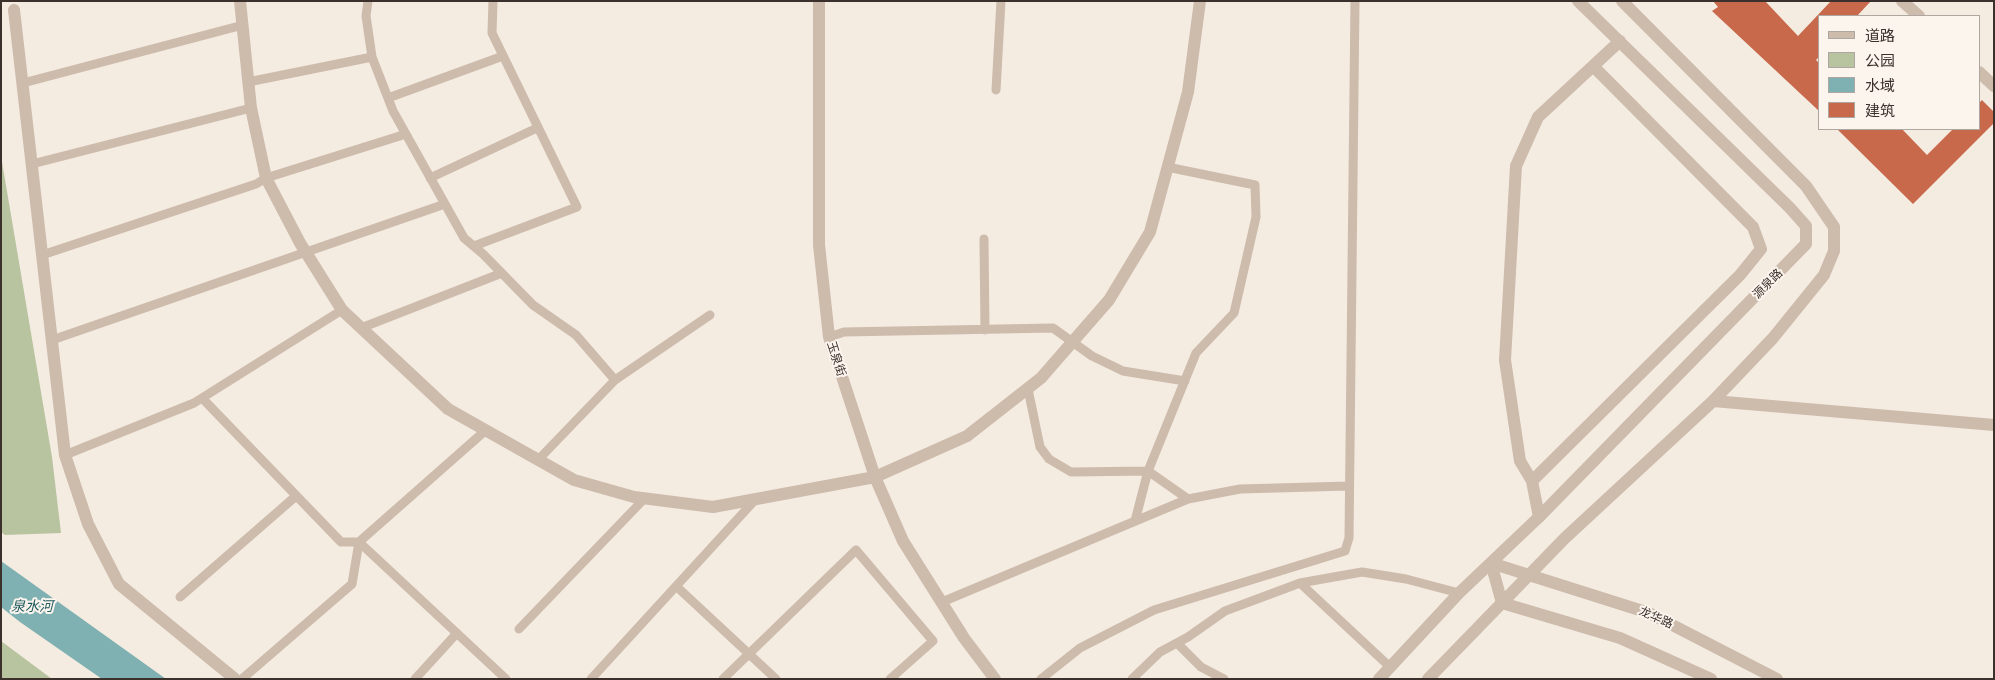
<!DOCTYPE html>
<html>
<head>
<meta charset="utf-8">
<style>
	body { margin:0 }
	#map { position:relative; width:1995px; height:680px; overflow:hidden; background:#f4ebe1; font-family:Rubik,"Noto Sans SC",sans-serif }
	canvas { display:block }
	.frame { position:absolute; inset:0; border:2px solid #3b302b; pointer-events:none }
	.legend { position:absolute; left:1818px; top:15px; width:162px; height:115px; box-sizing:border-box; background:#fbf5ee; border:1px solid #aea6a0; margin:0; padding:6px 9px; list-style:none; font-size:15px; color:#3b302b }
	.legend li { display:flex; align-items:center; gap:10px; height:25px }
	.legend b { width:25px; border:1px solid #aea6a0 }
</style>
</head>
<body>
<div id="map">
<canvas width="1995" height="680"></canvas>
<div class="frame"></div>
<ul class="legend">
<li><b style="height:6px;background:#cdbbac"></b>道路</li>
<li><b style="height:14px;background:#b8c4a0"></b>公园</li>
<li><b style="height:14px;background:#7fb0b2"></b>水域</li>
<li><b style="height:14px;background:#c8694b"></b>建筑</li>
</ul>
</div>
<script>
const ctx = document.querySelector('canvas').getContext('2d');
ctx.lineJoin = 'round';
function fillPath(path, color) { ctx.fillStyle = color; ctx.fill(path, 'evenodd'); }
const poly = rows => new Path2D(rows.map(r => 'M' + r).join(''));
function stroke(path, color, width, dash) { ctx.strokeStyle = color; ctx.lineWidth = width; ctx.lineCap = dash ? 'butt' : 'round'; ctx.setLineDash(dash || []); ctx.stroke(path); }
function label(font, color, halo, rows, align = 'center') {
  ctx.font = font + ' Rubik,"Noto Sans SC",sans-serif'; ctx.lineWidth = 4; ctx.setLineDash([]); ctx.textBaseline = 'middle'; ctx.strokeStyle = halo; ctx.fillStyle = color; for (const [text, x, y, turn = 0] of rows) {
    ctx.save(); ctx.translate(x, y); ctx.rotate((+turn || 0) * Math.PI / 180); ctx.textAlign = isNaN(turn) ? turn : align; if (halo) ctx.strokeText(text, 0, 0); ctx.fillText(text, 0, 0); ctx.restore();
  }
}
fillPath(poly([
	[1,156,52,457,61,533,5,535,1,532],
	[1,641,52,679,1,679]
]), '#b8c4a0');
fillPath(poly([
	[1,561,166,679,102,679,20,622,1,607]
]), '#7fb0b2');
fillPath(poly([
	[1713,1,1765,1,1798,36,1831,1,1871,1,1857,16,1819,16,1819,57,1816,60,1819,63,1819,111,1712,11,1718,7],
	[1982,100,1994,112,1994,123,1913,204,1837,129,1902,129,1927,155,1953,129,1979,129,1979,103]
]), '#c8694b');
stroke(poly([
	[368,1,366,16,372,57,393,111,464,238,483,254,533,305,576,335,615,380],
	[248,82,372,57],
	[23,83,243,25],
	[996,90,1001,1],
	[388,98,503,56],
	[32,164,251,108],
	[430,178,537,128],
	[984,239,985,330],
	[474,246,577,207,492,33,493,1],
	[42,255,256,184,266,178,406,134],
	[361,328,502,273],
	[829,337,844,332,1053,328,1092,356,1123,371,1185,381],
	[52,340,445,204],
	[1028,389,1040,447,1049,459,1071,472,1148,471,1188,499],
	[202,398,341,542,359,542,506,679],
	[65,455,194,403,342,310],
	[538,460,615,380,710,315],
	[1135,521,1148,471,1196,353,1234,313,1256,217,1255,185,1167,167],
	[1300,583,1390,667],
	[676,586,776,679],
	[180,597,296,496],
	[942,602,1188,499,1240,489,1349,486],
	[519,629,645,498],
	[1177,643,1201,667,1224,679],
	[242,679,352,584,359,542,486,430],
	[415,679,457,633],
	[591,679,755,500],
	[723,679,856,550,933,641,890,679],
	[1041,679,1080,648,1154,610,1345,551,1349,538,1355,1],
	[1132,679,1160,652,1188,637,1225,611,1300,583,1362,572,1406,579,1459,593]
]), '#cdbbac', 9);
stroke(poly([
	[240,1,251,108,266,178,300,243,342,310,448,409,574,480,634,497,713,507,875,477,967,436,1041,378,1109,300,1150,232,1188,92,1200,1],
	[1902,1,1919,16],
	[14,10,65,455,88,524,119,584,235,679],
	[1979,72,1994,86],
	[1713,401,1994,425],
	[1532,481,1740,275,1761,249,1753,227,1593,66],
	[1539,517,1532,481,1520,461,1505,360,1516,166,1538,117,1620,41],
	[1491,563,1649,613,1777,679],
	[1491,563,1502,603,1620,638,1711,679]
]), '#cdbbac', 12);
stroke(poly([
	[819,1,819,245,829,337,875,477,903,541,964,638,995,679],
	[1379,679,1459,593,1539,517,1806,244,1806,226,1790,208,1578,1],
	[1428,679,1565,538,1713,401,1773,338,1824,275,1834,251,1834,227,1806,186,1622,1]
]), '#cdbbac', 12);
label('12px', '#3b302b', '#fbf5ee', [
	["源泉路",1768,284,-45],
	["玉泉街",836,359,72],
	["龙华路",1656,618,24]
]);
label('italic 14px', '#1f5a5e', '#fbf5ee', [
	["泉水河",32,607]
]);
</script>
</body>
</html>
